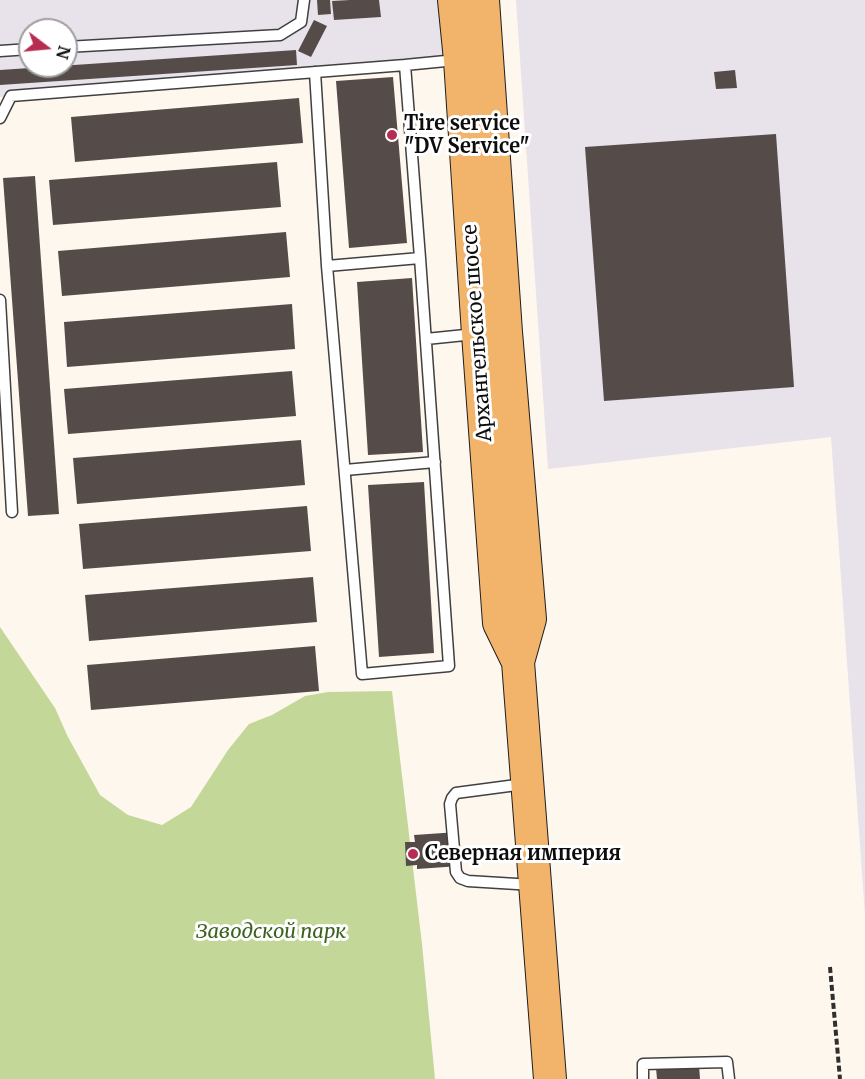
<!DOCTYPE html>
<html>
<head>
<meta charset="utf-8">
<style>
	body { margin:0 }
	#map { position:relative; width:865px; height:1079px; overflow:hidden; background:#fef7ee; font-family:Merriweather,serif }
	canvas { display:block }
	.north { position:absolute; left:18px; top:18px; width:60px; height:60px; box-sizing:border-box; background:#fff; border:2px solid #9e9e9e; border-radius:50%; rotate:106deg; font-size:16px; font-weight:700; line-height:24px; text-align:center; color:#0d0d0d }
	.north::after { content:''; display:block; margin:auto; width:21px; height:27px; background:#b72c51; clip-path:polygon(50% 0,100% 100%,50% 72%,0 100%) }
</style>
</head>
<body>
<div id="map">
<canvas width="865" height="1079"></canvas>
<div class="north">N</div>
</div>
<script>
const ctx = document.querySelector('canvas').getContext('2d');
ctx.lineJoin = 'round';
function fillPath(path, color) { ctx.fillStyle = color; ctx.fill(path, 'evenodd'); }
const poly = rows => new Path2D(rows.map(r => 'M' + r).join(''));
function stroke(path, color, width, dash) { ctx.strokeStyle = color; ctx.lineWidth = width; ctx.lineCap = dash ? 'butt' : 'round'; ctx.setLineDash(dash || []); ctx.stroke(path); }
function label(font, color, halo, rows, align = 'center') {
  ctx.font = font + ' Merriweather,serif'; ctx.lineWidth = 6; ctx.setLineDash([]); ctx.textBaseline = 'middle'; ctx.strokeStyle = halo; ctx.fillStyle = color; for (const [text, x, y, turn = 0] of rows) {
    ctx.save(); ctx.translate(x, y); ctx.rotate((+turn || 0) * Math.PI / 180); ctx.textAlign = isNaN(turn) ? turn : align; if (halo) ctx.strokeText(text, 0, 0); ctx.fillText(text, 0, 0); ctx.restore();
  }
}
fillPath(poly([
	[0,0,438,0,443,62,0,97],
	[30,30,66,30,66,66,30,66],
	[516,0,865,0,865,915,831,437,548,469]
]), '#e8e2eb');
fillPath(poly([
	[0,627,55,708,68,737,100,795,128,815,162,825,191,807,228,750,249,724,272,715,305,696,328,692,392,691,422,944,435,1079,0,1079]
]), '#c3d799');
fillPath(poly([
	[317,0,330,0,331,14,318,15],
	[350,0,379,0,381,17,334,20,332,1],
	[314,20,327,26,311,57,298,51],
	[296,50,297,65,0,85,0,70],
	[735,70,737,88,716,89,714,72],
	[393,77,407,243,349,248,336,81],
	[299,98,303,143,75,162,71,117],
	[776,134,794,387,604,401,585,147],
	[277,162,281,207,53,225,49,180],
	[35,176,59,514,28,516,3,178],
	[286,232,290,277,62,296,58,251],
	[412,278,423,452,368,455,357,282],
	[292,304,295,349,67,367,64,322],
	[292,371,296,416,68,434,64,389],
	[301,440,305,485,77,504,73,458],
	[424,482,434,653,379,657,368,485],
	[307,506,311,551,83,569,79,524],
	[313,577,317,622,89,641,85,595],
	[315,646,319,691,91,710,87,665],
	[458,832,460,866,417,869,417,865,406,866,405,842,415,842,414,835],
	[699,1065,700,1079,657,1079,656,1068]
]), '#554c4a');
const service = poly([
	[66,47,280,35,301,22,304,0],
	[0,51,30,49],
	[315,72,327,266,362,674,449,666,420,258,405,65,456,60],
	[0,118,11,96,405,65],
	[327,266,420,258],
	[0,300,12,512],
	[426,339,475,334],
	[345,470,435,462],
	[524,784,456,793,452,798,450,804,456,872,460,878,468,881,533,885],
	[643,1079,643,1064,727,1062,729,1079]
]);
const primary = poly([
	[454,0,460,60,478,334,499,623,518,662],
	[483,0,506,332,530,619,518,662,550,1079]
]);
stroke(service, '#404040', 13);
stroke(primary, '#1e1e1e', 34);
stroke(poly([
	[830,967,840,1079]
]), '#2f2f2f', 4, [6, 3]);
stroke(service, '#fff', 10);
stroke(primary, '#f2b36a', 32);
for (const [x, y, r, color] of [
	[392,135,6,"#b72c51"],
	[413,854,6,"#b72c51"]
]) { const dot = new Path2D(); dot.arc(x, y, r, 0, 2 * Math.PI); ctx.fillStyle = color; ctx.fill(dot); stroke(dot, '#fff', 2); }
label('bold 20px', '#0d0d0d', '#fff', [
	["Tire service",404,124],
	["\"DV Service\"",404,147],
	["Северная империя",425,854]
], 'left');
label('20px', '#0d0d0d', '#fff', [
	["Архангельское шоссе",478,333,-94]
]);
label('italic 20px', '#3d6220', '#fff', [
	["Заводской парк",271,932]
]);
</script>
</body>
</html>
